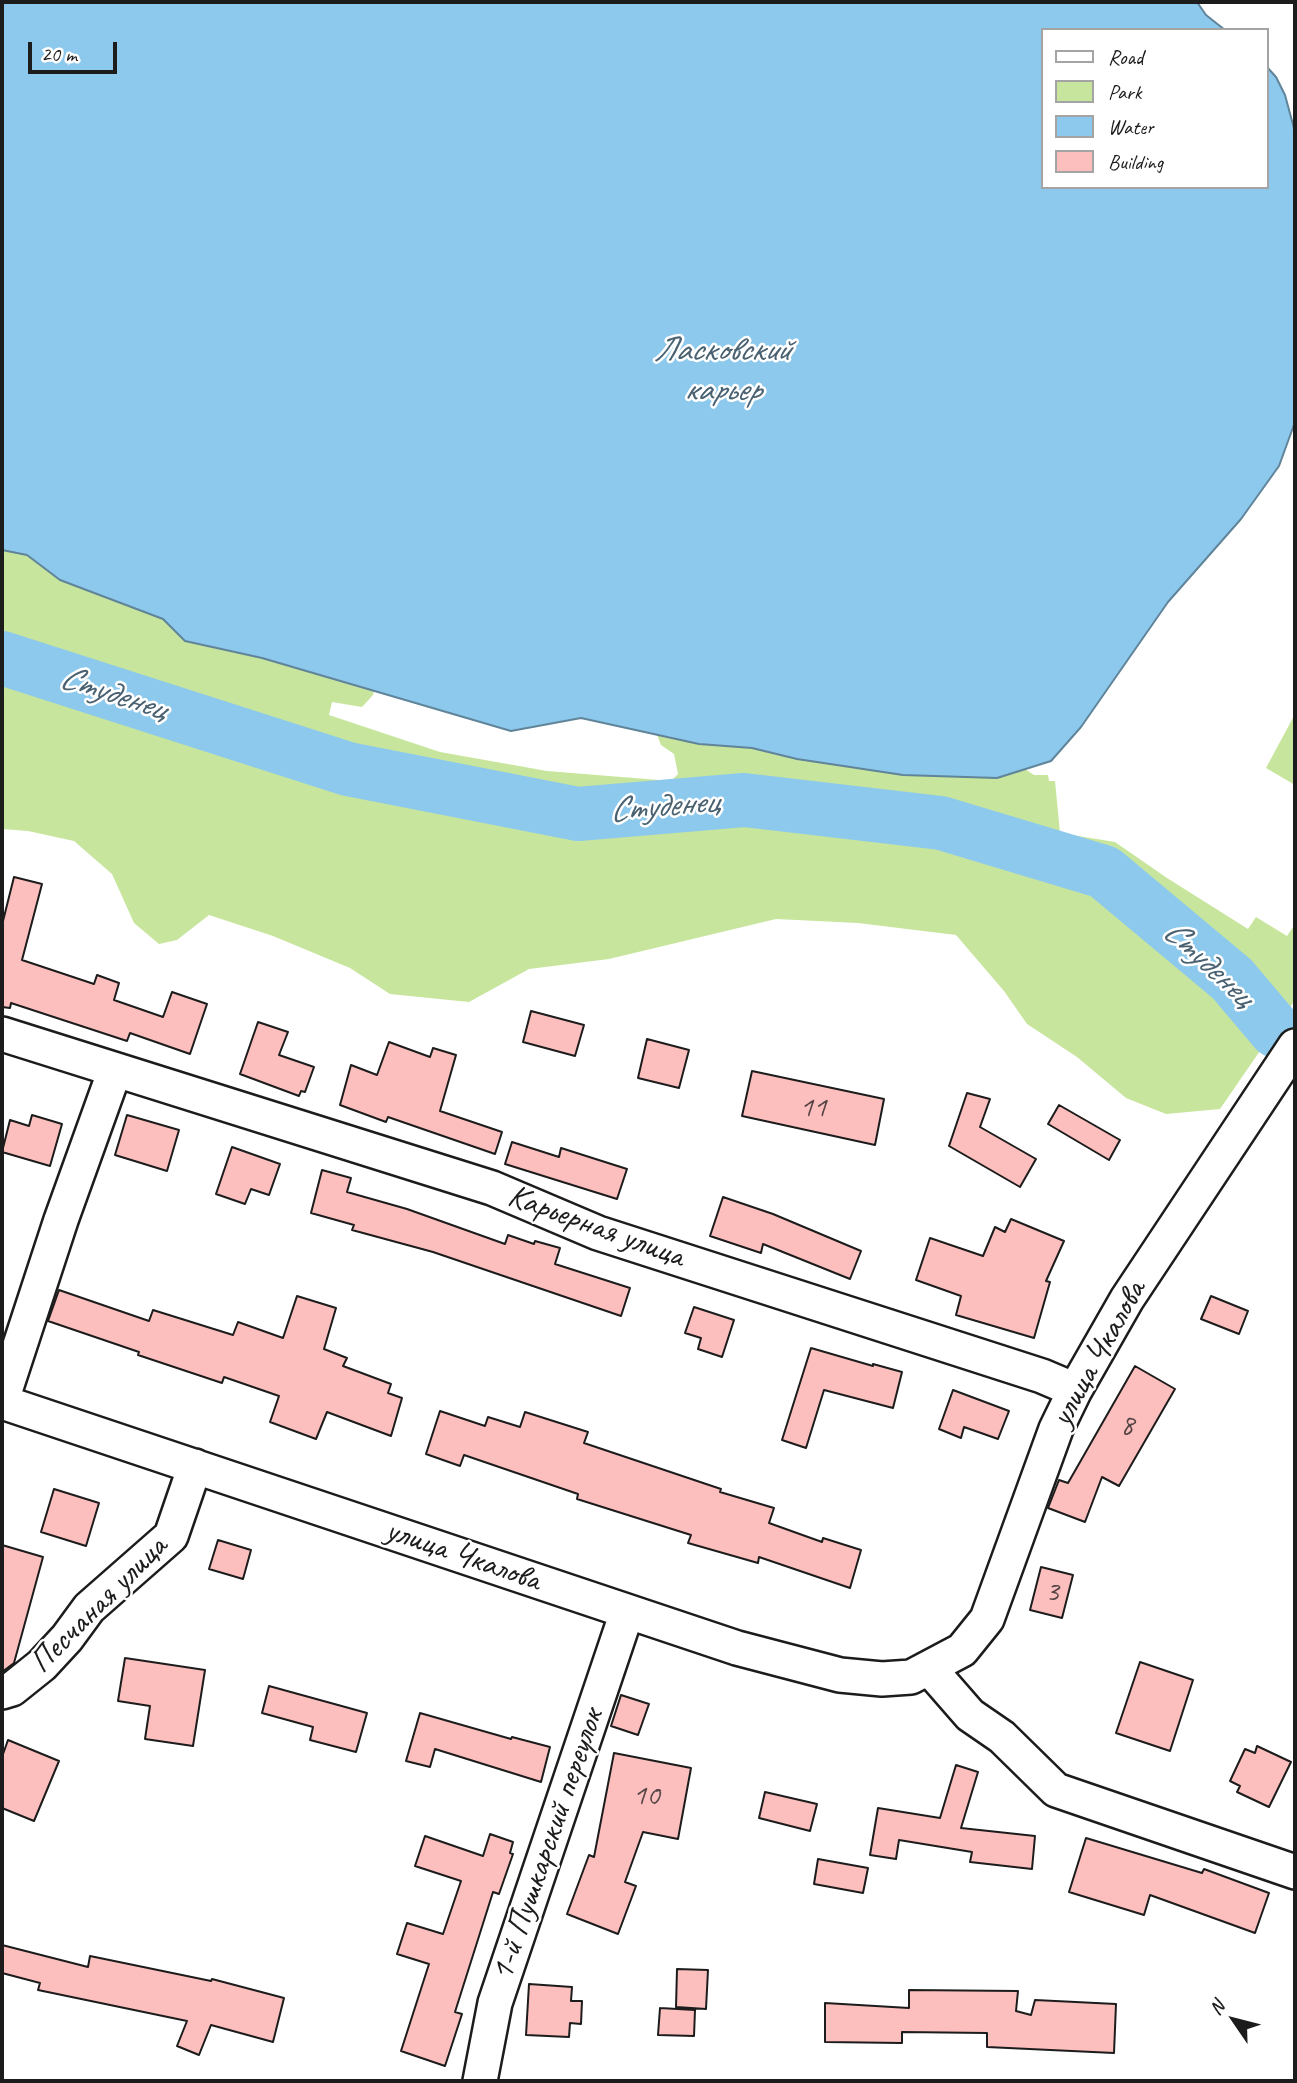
<!DOCTYPE html>
<html>
<head>
<meta charset="utf-8">
<style>
	body { margin:0 }
	#map { position:relative; width:1297px; height:2083px; overflow:hidden; background:#fff; font-family:Caveat,sans-serif }
	canvas { display:block }
	.frame { position:absolute; inset:0; border:4px solid #1c1c1c; pointer-events:none }
	.legend { position:absolute; left:1041px; top:28px; width:228px; height:161px; box-sizing:border-box; background:#fff; border:2px solid #a4a4a4; margin:0; padding:9px 12px; list-style:none; font-size:21px; color:#1c1c1c }
	.legend li { display:flex; align-items:center; gap:14px; height:35px }
	.legend b { width:35px; border:2px solid #a4a4a4 }
	.north { position:absolute; left:1199px; top:1985px; width:70px; height:70px; -webkit-text-stroke:5px #fff; paint-order:stroke; rotate:305deg; font-size:19px; font-weight:700; line-height:28px; text-align:center; color:#1c1c1c }
	.north::after { content:''; display:block; margin:auto; width:24px; height:32px; background:#1c1c1c; clip-path:polygon(50% 0,100% 100%,50% 72%,0 100%) }
	.scale { position:absolute; left:28px; top:42px; width:89px; height:32px; box-sizing:border-box; border:4px solid #1c1c1c; border-top:0; padding-left:9px; font-size:21px; line-height:24px; white-space:nowrap; color:#1c1c1c; -webkit-text-stroke:5px #fff; paint-order:stroke }
</style>
</head>
<body>
<div id="map">
<canvas width="1297" height="2083"></canvas>
<div class="frame"></div>
<ul class="legend">
<li><b style="height:9px;background:#fff"></b>Road</li>
<li><b style="height:19px;background:#c7e59d"></b>Park</li>
<li><b style="height:19px;background:#8dc9ed"></b>Water</li>
<li><b style="height:19px;background:#fcbfbd"></b>Building</li>
</ul>
<div class="north">N</div>
<div class="scale">20 m</div>
</div>
<script>
const ctx = document.querySelector('canvas').getContext('2d');
ctx.lineJoin = 'round';
function fillPath(path, color) { ctx.fillStyle = color; ctx.fill(path, 'evenodd'); }
const poly = rows => new Path2D(rows.map(r => 'M' + r).join(''));
function stroke(path, color, width, dash) { ctx.strokeStyle = color; ctx.lineWidth = width; ctx.lineCap = dash ? 'butt' : 'round'; ctx.setLineDash(dash || []); ctx.stroke(path); }
function label(font, color, halo, rows, align = 'center') {
  ctx.font = font + ' Caveat,sans-serif'; ctx.lineWidth = 5; ctx.setLineDash([]); ctx.textBaseline = 'middle'; ctx.strokeStyle = halo; ctx.fillStyle = color; for (const [text, x, y, turn = 0] of rows) {
    ctx.save(); ctx.translate(x, y); ctx.rotate((+turn || 0) * Math.PI / 180); ctx.textAlign = isNaN(turn) ? turn : align; if (halo) ctx.strokeText(text, 0, 0); ctx.fillText(text, 0, 0); ctx.restore();
  }
}
fillPath(poly([
	[2,502,379,671,373,695,362,707,332,702,329,715,440,752,547,771,671,781,678,774,674,754,661,745,651,719,1016,763,1034,775,1048,775,1049,781,1055,781,1060,833,1115,842,1167,878,1248,929,1256,917,1287,936,1295,924,1295,1000,1220,1109,1166,1114,1126,1098,1077,1057,1027,1024,1004,991,956,935,858,923,776,919,609,959,529,969,469,1002,390,994,350,968,273,936,209,915,177,940,159,944,134,923,112,874,74,841,28,831,2,829],
	[1295,714,1295,785,1266,768]
]), '#c7e59d');
const water = poly([
	[2,2,1197,2,1206,15,1225,30,1043,30,1043,187,1267,187,1267,67,1276,77,1285,95,1295,132,1295,422,1279,466,1241,519,1168,602,1081,727,1051,761,997,778,903,775,797,759,752,748,699,744,581,718,511,731,262,658,185,641,163,619,60,580,27,555,2,550,2,2]
]);
fillPath(water, '#8dc9ed');
stroke(water, '#608499', 2);
stroke(poly([
	[2,658,348,769,578,814,744,800,941,823,1104,872,1232,979,1276,1031]
]), '#8dc9ed', 54);
const building = poly([
	[14,877,42,884,22,960,94,984,97,975,119,983,114,1000,163,1017,172,992,207,1004,190,1054,130,1033,127,1041,11,1003,10,1008,2,1007,2,925,14,877],
	[531,1011,584,1025,575,1056,523,1042,531,1011],
	[258,1022,288,1032,279,1055,314,1067,305,1092,301,1091,299,1096,240,1074,258,1022],
	[647,1039,689,1050,679,1088,638,1078,647,1039],
	[389,1042,430,1057,433,1048,456,1055,440,1111,502,1132,495,1154,388,1117,386,1122,340,1105,351,1065,377,1075,389,1042],
	[752,1071,884,1099,875,1145,742,1116,752,1071],
	[967,1093,990,1099,980,1127,1036,1159,1020,1187,949,1146,967,1093],
	[1059,1105,1120,1140,1109,1160,1048,1124,1059,1105],
	[32,1115,62,1124,50,1166,2,1152,10,1120,29,1126,32,1115],
	[127,1115,179,1130,167,1171,115,1155,127,1115],
	[512,1142,559,1157,561,1148,627,1169,617,1199,505,1164,512,1142],
	[232,1147,280,1164,269,1195,251,1189,245,1204,216,1194,232,1147],
	[322,1170,351,1178,347,1192,407,1209,505,1244,508,1235,534,1244,535,1241,560,1248,555,1264,630,1288,621,1316,433,1252,352,1230,354,1225,311,1213,322,1170],
	[723,1197,773,1214,861,1251,850,1279,763,1244,761,1253,710,1236,723,1197],
	[1011,1219,1064,1241,1046,1281,1050,1282,1034,1338,956,1315,961,1296,916,1280,930,1238,983,1256,995,1227,1005,1232,1011,1219],
	[59,1290,149,1321,153,1310,233,1335,238,1322,283,1338,297,1296,336,1308,324,1349,347,1358,343,1366,391,1384,388,1393,402,1398,391,1436,327,1412,316,1439,270,1422,279,1396,224,1377,222,1383,138,1355,139,1352,48,1321,59,1290],
	[1211,1296,1248,1311,1239,1334,1201,1319,1211,1296],
	[694,1307,734,1320,722,1357,698,1349,701,1338,685,1333,694,1307],
	[811,1348,873,1366,873,1364,902,1372,893,1408,824,1390,806,1448,782,1440,811,1348],
	[1135,1366,1175,1389,1119,1486,1102,1477,1085,1522,1048,1508,1059,1480,1068,1483,1135,1366],
	[953,1390,1009,1411,998,1439,964,1427,961,1438,939,1429,953,1390],
	[440,1411,485,1426,488,1417,520,1427,525,1412,588,1432,584,1443,721,1489,720,1492,774,1508,769,1523,822,1542,823,1538,861,1550,850,1588,759,1557,758,1563,688,1543,691,1535,577,1499,578,1494,464,1455,460,1466,426,1454,440,1411],
	[54,1489,99,1503,86,1546,41,1532,54,1489],
	[218,1540,251,1550,243,1579,209,1569,218,1540],
	[2,1545,43,1557,14,1663,2,1672,2,1545],
	[1041,1567,1073,1575,1062,1618,1030,1610,1041,1567],
	[125,1658,205,1670,193,1746,145,1739,150,1706,118,1701,125,1658],
	[1140,1662,1193,1680,1170,1751,1116,1733,1140,1662],
	[269,1686,367,1713,356,1752,310,1740,313,1727,262,1713,269,1686],
	[621,1695,649,1704,638,1735,611,1726,621,1695],
	[420,1713,511,1739,512,1737,550,1747,541,1782,435,1749,430,1767,406,1761,420,1713],
	[8,1740,59,1761,34,1821,2,1808,2,1757,8,1740],
	[1257,1746,1291,1762,1269,1807,1237,1792,1240,1786,1230,1781,1245,1749,1255,1753,1257,1746],
	[614,1753,691,1768,678,1839,643,1832,625,1882,636,1886,618,1934,567,1914,589,1855,594,1857,614,1753],
	[956,1765,978,1772,961,1828,1035,1836,1032,1869,970,1862,972,1852,899,1840,896,1859,870,1855,878,1808,940,1818,956,1765],
	[765,1792,817,1804,810,1831,759,1818,765,1792],
	[490,1834,513,1842,510,1853,513,1854,499,1894,493,1892,455,2012,462,2014,445,2066,401,2051,429,1964,397,1954,407,1923,443,1934,461,1881,415,1866,425,1836,483,1856,490,1834],
	[1086,1838,1202,1873,1204,1869,1269,1893,1255,1933,1150,1895,1144,1915,1069,1892,1086,1838],
	[818,1859,868,1868,863,1893,814,1884,818,1859],
	[2,1945,88,1967,90,1956,211,1981,212,1979,284,1998,273,2042,211,2025,199,2055,177,2046,187,2021,38,1990,40,1983,2,1973,2,1945],
	[677,1969,708,1970,706,2009,676,2007,677,1969],
	[529,1984,572,1987,571,2001,582,2001,581,2024,570,2023,569,2037,526,2035,529,1984],
	[909,1990,1018,1991,1016,2011,1031,2015,1035,2000,1116,2004,1114,2053,987,2047,987,2033,902,2032,902,2043,825,2042,825,2003,909,2008,909,1990],
	[660,2008,695,2010,694,2036,658,2035,660,2008]
]);
fillPath(building, '#fcbfbd');
stroke(building, '#1c1c1c', 2);
const minor = poly([
	[2,1034,492,1188,598,1233,1042,1376,1075,1390],
	[2,1400,61,1220,115,1070],
	[2,1402,737,1648,840,1675,882,1679,911,1677,962,1650,987,1619,1056,1429,1075,1390,1127,1299,1295,1046],
	[929,1668,970,1715,1002,1737,1056,1790,1295,1872],
	[2,1692,12,1689,42,1665,67,1638,89,1608,171,1536,195,1466],
	[480,2081,495,2003,627,1612]
]);
stroke(minor, '#1c1c1c', 38);
stroke(minor, '#fff', 33);
label('30px', '#544544', null, [
	["11",813,1108],
	["8",1127,1426],
	["3",1052,1592],
	["10",646,1796]
]);
label('33px', '#1c1c1c', '#fff', [
	["Карьерная улица",596,1227,20],
	["улица Чкалова",1099,1354,-61],
	["улица Чкалова",463,1556,19],
	["Песчаная улица",99,1605,-45],
	["1-й Пушкарский переулок",548,1845,-71]
]);
label('italic 35px', '#496170', '#fff', [
	["Ласковский",722,351],
	["карьер",722,391],
	["Студенец",113,694,18],
	["Студенец",664,807,-5],
	["Студенец",1208,964,43]
]);
</script>
</body>
</html>
